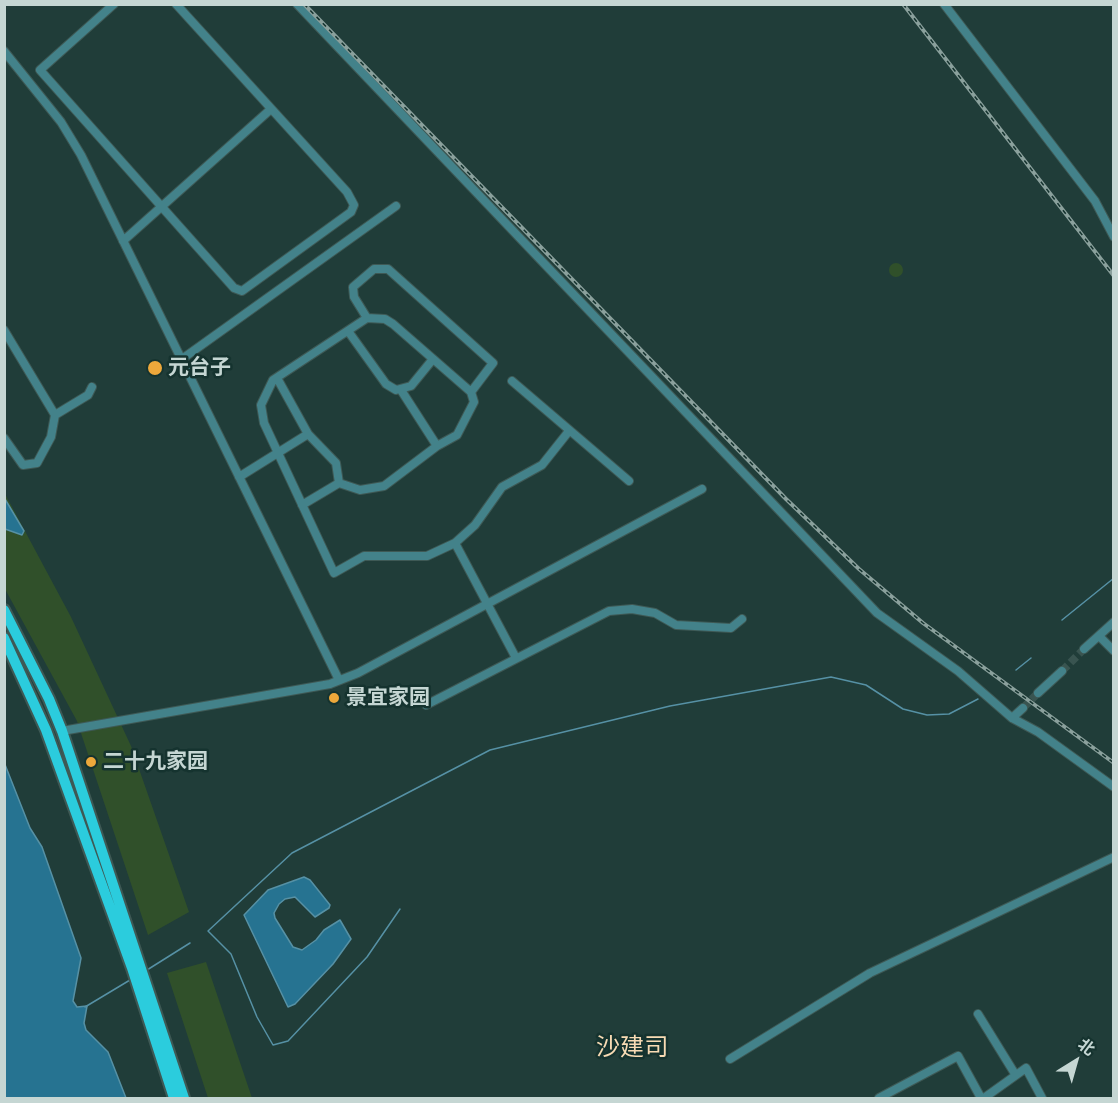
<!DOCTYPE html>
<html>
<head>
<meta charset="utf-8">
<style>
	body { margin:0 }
	#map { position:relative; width:1118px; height:1103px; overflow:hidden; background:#203d39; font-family:"Archivo Narrow","Noto Sans SC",sans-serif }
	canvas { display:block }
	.frame { position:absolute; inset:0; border:6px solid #c5d6d3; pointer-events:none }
	.north { position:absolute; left:1046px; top:1031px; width:60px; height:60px; -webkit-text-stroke:4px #15332f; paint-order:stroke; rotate:37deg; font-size:16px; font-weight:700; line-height:24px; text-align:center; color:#c5d6d3 }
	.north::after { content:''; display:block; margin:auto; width:21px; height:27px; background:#c5d6d3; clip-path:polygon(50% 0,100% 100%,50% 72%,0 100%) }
</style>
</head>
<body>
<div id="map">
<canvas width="1118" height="1103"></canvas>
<div class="frame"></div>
<div class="north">北</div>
</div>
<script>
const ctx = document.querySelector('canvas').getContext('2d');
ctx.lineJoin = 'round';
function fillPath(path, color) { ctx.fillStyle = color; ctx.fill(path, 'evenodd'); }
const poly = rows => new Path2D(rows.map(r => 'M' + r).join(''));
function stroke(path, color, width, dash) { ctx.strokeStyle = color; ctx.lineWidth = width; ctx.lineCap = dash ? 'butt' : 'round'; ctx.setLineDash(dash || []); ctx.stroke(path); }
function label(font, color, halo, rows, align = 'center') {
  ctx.font = font + ' "Archivo Narrow","Noto Sans SC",sans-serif'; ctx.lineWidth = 5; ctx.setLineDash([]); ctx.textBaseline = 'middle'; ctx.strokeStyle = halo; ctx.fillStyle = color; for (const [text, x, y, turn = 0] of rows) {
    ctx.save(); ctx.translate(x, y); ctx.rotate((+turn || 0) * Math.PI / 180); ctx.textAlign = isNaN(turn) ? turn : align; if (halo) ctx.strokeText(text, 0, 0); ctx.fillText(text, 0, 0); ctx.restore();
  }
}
fillPath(poly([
	'889 270a7 7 0 1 1 14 0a7 7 0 1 1-14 0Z',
	[4,492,71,617,131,746,189,912,148,935,77,721,5,589],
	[206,962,252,1098,208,1098,167,973]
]), '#30502a');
const water = poly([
	[5,499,24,531,22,535,5,529,5,499],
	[4,762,30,828,42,847,81,958,73,1001,77,1007,87,1006,84,1023,86,1030,108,1052,126,1098,5,1098,4,762],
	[304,877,310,880,330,905,329,908,315,917,295,897,285,899,279,904,274,913,275,918,293,947,302,950,316,940,324,930,340,920,351,939,333,964,295,1004,288,1007,244,915,268,890,304,877]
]);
fillPath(water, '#267391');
stroke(water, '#5691a5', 1.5);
stroke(poly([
	[1062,620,1114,578],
	[1016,670,1031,658],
	[400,909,367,957,288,1041,273,1045,257,1017,231,954,208,931,292,853,490,750,670,706,831,677,866,685,903,709,927,715,949,714,978,699],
	[147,970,190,943],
	[85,1007,130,980]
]), '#5691a5', 1.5);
stroke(poly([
	[1062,671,1084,649],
	[1023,708,1038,693]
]), '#395450', 8, [8, 4]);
const minor = poly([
	[114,4,40,70,234,288,242,291,351,212,354,205,347,192,176,4],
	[297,4,877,613,958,671,1012,718,1038,732,1114,787],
	[944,4,1095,201,1114,237],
	[4,51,61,122,81,155,339,680],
	[123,241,271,109],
	[367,318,354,297,353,287,374,269,388,269,493,363,471,392],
	[4,330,55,415,51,437,37,463,23,465,4,438],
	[348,331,386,384,396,390,411,386,433,359],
	[182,359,396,206],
	[277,378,308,434,336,463,339,483],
	[512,381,629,481],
	[401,390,437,446],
	[55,415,88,395,92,387],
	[239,477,308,434],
	[339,483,360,490,384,486,437,446,457,435,474,402,471,392,393,324,385,319,367,318,273,380,261,405,264,423,334,573,364,556,427,556,455,543,475,525,502,487,542,465,569,431],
	[302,505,339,483],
	[455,543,516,658],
	[1099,636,1114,651],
	[1084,649,1114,622],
	[1038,693,1062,671],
	[426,705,609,611,632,609,655,613,676,625,731,628,742,619],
	[1012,718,1023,708],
	[62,731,330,684,358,673,702,489],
	[978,1014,1015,1074],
	[730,1059,870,973,1114,857],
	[879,1098,958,1056,981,1098],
	[984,1098,1026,1068,1042,1098]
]);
const major = poly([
	[4,610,49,699,62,731,184,1098],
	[4,638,46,730,132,968,174,1098]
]);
stroke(minor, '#3e5955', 10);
stroke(major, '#3e5955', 14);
stroke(minor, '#43828a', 8);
stroke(major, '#2bccdd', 10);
const rail = poly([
	[304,4,786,499,859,569,923,623,1114,763],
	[903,4,1114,276]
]);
stroke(rail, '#8aa09c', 4);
stroke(rail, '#15332f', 1.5, [4.5]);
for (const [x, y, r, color] of [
	[155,368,8,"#eda83b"],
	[334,698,6,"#eda83b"],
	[91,762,6,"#eda83b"]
]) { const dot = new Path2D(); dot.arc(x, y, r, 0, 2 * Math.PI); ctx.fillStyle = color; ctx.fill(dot); stroke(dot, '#15332f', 2); }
label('bold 21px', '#c5d6d3', '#15332f', [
	["元台子",168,368],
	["景宜家园",346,698],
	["二十九家园",103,762]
], 'left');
label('24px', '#f8dbb4', '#15332f', [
	["沙建司",632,1049]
]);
</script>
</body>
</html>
